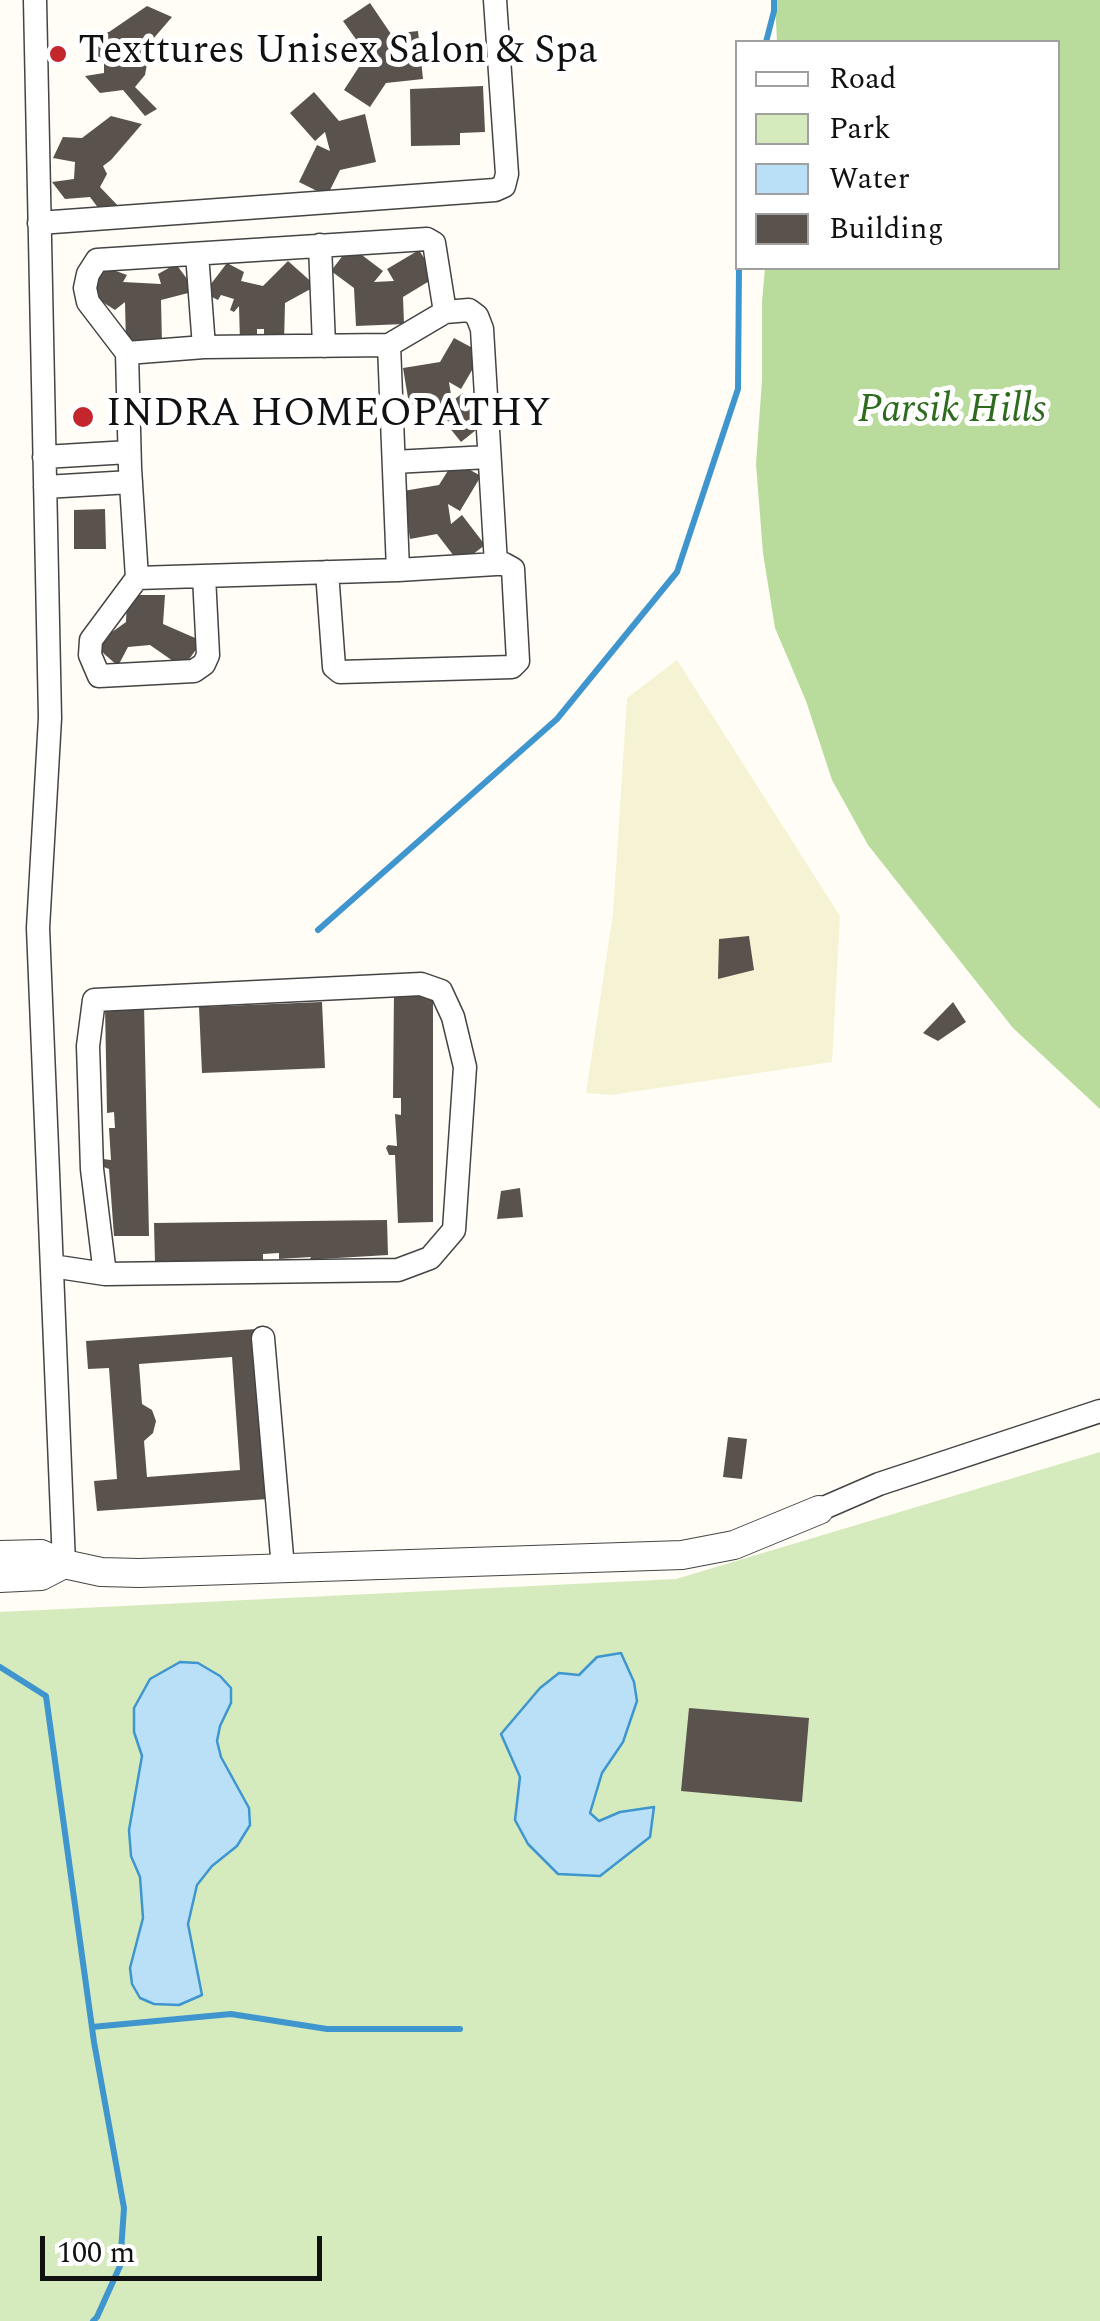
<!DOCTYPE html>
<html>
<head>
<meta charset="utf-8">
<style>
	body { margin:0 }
	#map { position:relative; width:1100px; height:2321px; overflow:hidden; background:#fffdf5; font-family:Spectral,serif }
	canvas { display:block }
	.legend { position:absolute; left:735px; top:40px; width:325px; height:230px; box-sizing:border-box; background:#fff; border:2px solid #a0a0a0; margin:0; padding:12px 18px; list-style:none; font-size:30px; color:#111 }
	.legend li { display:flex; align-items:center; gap:20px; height:50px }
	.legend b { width:50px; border:2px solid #a0a0a0 }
	.scale { position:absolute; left:40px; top:2236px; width:282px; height:45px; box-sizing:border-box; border:5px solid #111; border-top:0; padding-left:12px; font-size:30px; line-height:35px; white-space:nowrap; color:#111; -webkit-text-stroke:8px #fff; paint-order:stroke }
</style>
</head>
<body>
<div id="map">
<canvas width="1100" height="2321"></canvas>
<ul class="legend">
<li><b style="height:12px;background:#fff"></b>Road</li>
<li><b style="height:28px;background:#d5ebbd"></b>Park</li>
<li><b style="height:28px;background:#b9e0f7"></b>Water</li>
<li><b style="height:28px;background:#5a524d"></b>Building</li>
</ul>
<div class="scale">100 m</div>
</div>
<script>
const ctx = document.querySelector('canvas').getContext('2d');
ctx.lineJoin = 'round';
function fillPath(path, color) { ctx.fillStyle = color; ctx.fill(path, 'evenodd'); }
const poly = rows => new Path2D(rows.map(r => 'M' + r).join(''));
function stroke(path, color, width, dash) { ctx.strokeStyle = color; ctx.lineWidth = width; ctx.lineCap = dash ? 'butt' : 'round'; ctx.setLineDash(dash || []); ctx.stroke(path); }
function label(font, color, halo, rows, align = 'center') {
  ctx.font = font + ' Spectral,serif'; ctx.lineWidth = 10; ctx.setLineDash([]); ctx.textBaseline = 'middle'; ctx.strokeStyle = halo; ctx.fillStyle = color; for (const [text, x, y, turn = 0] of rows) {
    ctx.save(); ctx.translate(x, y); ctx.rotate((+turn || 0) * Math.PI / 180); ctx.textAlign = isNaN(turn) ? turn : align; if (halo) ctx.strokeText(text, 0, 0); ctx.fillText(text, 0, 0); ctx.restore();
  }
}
fillPath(poly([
	[677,660,840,916,832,1062,611,1095,586,1093,613,914,627,698]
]), '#f6f3d4');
fillPath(poly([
	[1100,1452,1100,2321,0,2321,0,1612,676,1579]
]), '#d5ebbd');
fillPath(poly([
	[775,0,1100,0,1100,1109,1013,1028,868,845,832,780,806,701,775,628,763,553,756,464,762,380,762,302,765,268,1058,268,1058,42,777,42]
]), '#b9dc9c');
const water = poly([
	[621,1653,634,1682,637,1701,623,1742,602,1773,590,1813,599,1821,620,1812,654,1807,650,1837,600,1876,558,1874,528,1844,515,1820,520,1777,501,1734,540,1688,559,1673,579,1675,597,1657,621,1653],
	[180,1662,198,1663,220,1676,231,1688,231,1703,220,1726,217,1741,221,1757,249,1808,250,1825,237,1846,212,1866,197,1885,188,1924,202,1995,179,2005,154,2004,140,1998,132,1984,130,1968,143,1918,140,1877,131,1856,129,1830,142,1756,134,1732,134,1708,150,1679,180,1662]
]);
fillPath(water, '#b9e0f7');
stroke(water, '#3f96cf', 2.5);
stroke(poly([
	[766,42,774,11,774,0],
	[318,930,557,719,677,572,738,389,739,268],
	[0,1667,46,1696,94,2042,124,2208,120,2266,97,2317,93,2321],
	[92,2027,231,2014,327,2029,460,2029]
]), '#3f96cf', 6);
fillPath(poly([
	[370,3,391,34,418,31,423,79,386,83,370,107,344,90,366,56,378,63,376,44,365,52,343,21],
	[147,6,172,17,141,53,147,64,145,75,135,87,157,109,145,116,123,90,100,93,85,76,104,73,104,62,85,57,93,32,109,32],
	[483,86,485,132,460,133,460,145,411,146,410,89],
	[314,92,339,121,365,114,376,162,340,170,327,196,299,182,317,145,330,151,325,132,315,141,290,113],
	[111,116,142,124,111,160,103,166,107,174,100,187,123,211,105,217,90,197,65,199,52,182,74,179,75,162,53,158,63,137,82,138],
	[350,246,383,271,374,282,394,281,387,269,419,250,436,277,403,297,404,324,356,326,354,288,331,271],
	[288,261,316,286,285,303,284,342,264,342,264,329,257,329,257,341,240,342,239,306,234,312,230,310,234,299,221,295,218,300,204,293,227,263,244,272,241,281,263,286],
	[176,264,196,291,161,300,162,344,126,345,125,302,115,310,90,294,105,267,127,275,123,282,161,284,158,274],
	[454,338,482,353,461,389,449,382,452,401,463,393,486,422,461,442,437,412,411,416,403,368,440,362],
	[454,461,481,476,460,511,448,504,451,524,462,515,485,545,460,564,437,534,410,539,403,491,439,485],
	[105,509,106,549,74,549,74,510],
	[127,595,165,595,163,624,202,641,183,668,150,645,128,647,118,666,94,645,126,622],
	[749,936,754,970,718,979,719,939],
	[394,991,433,991,433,1222,398,1223,395,1155,389,1155,386,1148,388,1145,397,1146,395,1114,401,1115,401,1098,393,1098],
	[322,1002,325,1068,202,1073,199,1007],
	[953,1002,966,1022,938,1041,923,1033],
	[144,1004,149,1236,114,1236,109,1169,101,1166,103,1159,111,1160,109,1128,115,1128,114,1112,107,1113,105,1005],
	[520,1188,523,1217,497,1219,501,1191],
	[387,1220,388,1255,320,1259,319,1265,309,1261,311,1257,279,1259,279,1253,263,1254,263,1261,155,1263,154,1223],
	[256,1329,268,1499,97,1511,94,1481,117,1479,109,1368,88,1369,86,1341],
	[232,1357,240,1470,147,1477,144,1441,153,1433,156,1421,152,1410,142,1404,139,1364],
	[728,1437,747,1439,742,1479,723,1477],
	[689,1708,809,1718,802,1802,681,1791]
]), '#5a524d');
const minor = poly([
	[35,0,50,718,38,928,64,1564],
	[39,223,495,190,504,186,507,174,495,0],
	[320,245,324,346],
	[197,254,204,347],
	[389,345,398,570,137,578,130,468,127,353,204,347,389,345],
	[389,345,445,312],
	[127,353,88,302,85,288,88,274,97,260,427,239,434,243,445,312,469,310,477,316,482,329,496,564,398,570],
	[44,457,129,452],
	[394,462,488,457],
	[45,487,131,482],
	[327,572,334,667,340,672,512,667,518,661,513,569,504,564,496,564],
	[137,578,91,640,90,655,99,676,194,671,204,664,208,655,204,576],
	[52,1266,105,1274,398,1270,430,1258,454,1230,465,1067,453,1017,441,991,421,984,94,1000,88,1046,92,1169,105,1274],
	[263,1338,283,1568],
	[819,1510,879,1484,1100,1411]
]);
const tertiary = poly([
	[0,1555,41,1554,64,1564,101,1572,139,1573,682,1555,734,1545,819,1510],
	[0,1578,41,1576,64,1564]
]);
stroke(minor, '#444', 25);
stroke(tertiary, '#444', 30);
stroke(minor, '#fff', 22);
stroke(tertiary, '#fff', 28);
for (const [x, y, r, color] of [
	[58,54,10,"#c4262e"],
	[83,417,12,"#c4262e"]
]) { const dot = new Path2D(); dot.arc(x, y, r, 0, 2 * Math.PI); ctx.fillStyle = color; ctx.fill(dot); stroke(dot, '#fff', 4); }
label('40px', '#111', '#fff', [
	["Texttures Unisex Salon & Spa",78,54],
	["INDRA HOMEOPATHY",106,417]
], 'left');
label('italic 40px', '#2f6b1f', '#fff', [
	["Parsik Hills",952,413]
]);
</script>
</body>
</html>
